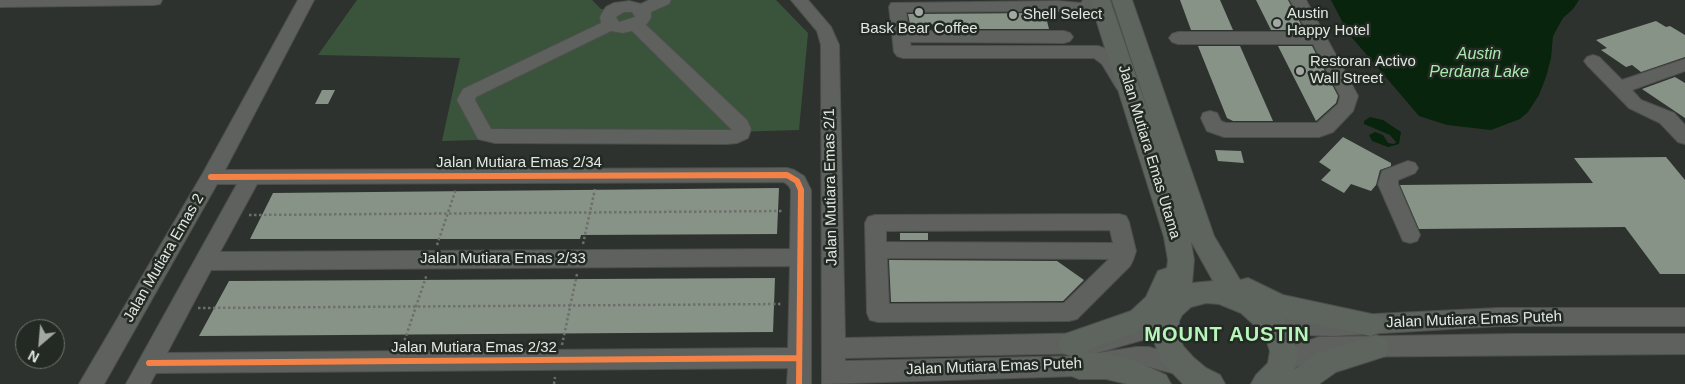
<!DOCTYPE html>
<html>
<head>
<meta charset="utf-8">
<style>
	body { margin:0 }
	#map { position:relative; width:1685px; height:384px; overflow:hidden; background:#2e322e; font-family:Arial,sans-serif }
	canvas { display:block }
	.north { position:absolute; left:15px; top:319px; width:50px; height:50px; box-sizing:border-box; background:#222a23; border:1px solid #6f7670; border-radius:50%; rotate:207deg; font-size:14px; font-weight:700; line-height:20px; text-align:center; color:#e3e7e3 }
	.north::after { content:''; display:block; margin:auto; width:18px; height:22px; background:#a4a8a4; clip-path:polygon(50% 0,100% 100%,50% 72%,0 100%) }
</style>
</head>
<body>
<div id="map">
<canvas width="1685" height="384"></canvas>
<div class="north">N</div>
</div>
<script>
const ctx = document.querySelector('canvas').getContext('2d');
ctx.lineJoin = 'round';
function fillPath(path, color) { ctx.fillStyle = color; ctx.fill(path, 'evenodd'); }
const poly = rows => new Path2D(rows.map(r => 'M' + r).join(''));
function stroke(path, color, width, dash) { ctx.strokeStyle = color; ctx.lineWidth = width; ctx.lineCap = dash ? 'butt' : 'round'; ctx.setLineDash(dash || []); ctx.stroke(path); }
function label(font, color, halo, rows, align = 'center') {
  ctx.font = font + ' Arial,sans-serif'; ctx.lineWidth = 5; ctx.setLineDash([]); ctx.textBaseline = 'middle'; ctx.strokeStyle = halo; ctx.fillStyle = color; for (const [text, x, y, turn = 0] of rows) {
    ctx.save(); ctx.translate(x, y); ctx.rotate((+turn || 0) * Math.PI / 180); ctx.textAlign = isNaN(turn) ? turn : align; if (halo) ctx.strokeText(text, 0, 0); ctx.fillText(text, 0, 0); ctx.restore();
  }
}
fillPath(poly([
	[357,0,592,0,601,9,653,9,672,0,776,0,808,33,799,130,442,141,460,58,318,55]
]), '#3a543c');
fillPath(poly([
	[1331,0,1579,0,1573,9,1563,18,1553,36,1551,58,1546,77,1539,95,1528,112,1520,119,1491,130,1447,125,1419,116,1348,33],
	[1370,117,1383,120,1401,132,1399,144,1388,147,1372,141,1369,135,1375,132,1383,135,1388,143,1394,144,1396,142,1390,135,1364,124,1364,121]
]), '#08240c');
fillPath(poly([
	[1180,0,1220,0,1233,30,1191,30],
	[1256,0,1288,0,1304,30,1271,30],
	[1045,13,1049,29,949,29,948,25,910,24,908,14],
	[1656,21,1666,27,1670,26,1685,35,1685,57,1641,72,1632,65,1626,67,1601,50,1607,48,1596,40],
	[1198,46,1240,46,1273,121,1233,121,1227,118],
	[1278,46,1312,46,1338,96,1336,103,1316,121],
	[1675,77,1685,83,1685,118,1642,89],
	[322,90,335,90,328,104,315,104],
	[1343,137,1391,163,1391,166,1380,170,1376,185,1371,191,1351,184,1344,193,1321,180,1331,170,1319,162],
	[1215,150,1241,151,1244,163,1218,161],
	[1666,157,1685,180,1685,274,1660,274,1625,227,1419,229,1400,185,1593,183,1574,158],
	[779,188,777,234,581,235,580,239,250,239,273,193],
	[900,233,928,233,928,240,900,240],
	[889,260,1057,261,1084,280,1063,301,891,302],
	[775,278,773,332,199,336,229,281]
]), '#889388');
const minor = poly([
	[0,0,162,0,160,4,154,5,0,7,0,0],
	[298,0,314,0,225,170,787,168,794,170,804,176,811,190,811,384,787,384,788,368,156,373,150,384,126,384,237,184,217,184,104,384,79,384,203,173,298,0],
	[784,182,789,186,791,190,790,249,220,252,257,184,784,182],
	[790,266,788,348,167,353,211,270,790,266],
	[649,0,671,0,669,4,651,12,651,18,646,25,747,120,751,129,748,138,737,143,727,144,495,143,478,139,457,100,463,89,601,23,600,17,602,13,606,7,614,3,629,1,641,4,649,0],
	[624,12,632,12,635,17,619,22,616,17,624,12],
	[611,31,623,33,632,31,732,130,491,129,475,100,476,97,611,31],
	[791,0,808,0,831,27,839,45,845,338,1097,333,1141,321,1165,312,1173,314,1176,321,1173,328,1153,337,1097,353,845,358,845,361,1079,356,1136,347,1149,347,1191,359,1195,366,1191,373,1183,376,1149,367,1136,367,1079,376,822,384,821,45,817,31,791,0],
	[1083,0,1099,0,1099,3,1091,12,1085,13,1058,11,906,12,909,31,1064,31,1070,33,1073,37,1070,41,1064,43,910,42,911,46,1098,46,1104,48,1114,56,1132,85,1129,89,1123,91,1117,89,1102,64,1094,58,903,58,897,56,894,52,889,7,891,3,1058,1,1081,3,1083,0],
	[1290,0,1306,0,1358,96,1353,111,1333,132,1319,137,1224,137,1207,131,1201,118,1203,113,1210,111,1217,113,1221,121,1226,123,1317,123,1338,104,1340,96,1313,44,1178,44,1172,42,1169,38,1172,34,1178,32,1307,32,1290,0],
	[1593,55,1599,57,1622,80,1685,59,1685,71,1632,90,1641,100,1674,113,1685,125,1685,144,1678,142,1660,123,1629,108,1587,65,1584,61,1587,57,1593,55],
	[1408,161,1415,163,1418,168,1415,173,1398,180,1398,184,1420,235,1417,241,1410,243,1403,241,1378,184,1382,171,1408,161],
	[1119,214,1126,216,1129,222,1136,251,1133,260,1130,266,1077,319,1069,321,878,322,870,320,867,313,865,223,868,217,875,215,1119,214],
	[1110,230,1113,243,886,242,886,231,1110,230],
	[887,258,1109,259,1064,303,889,304,887,258],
	[1264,305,1304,315,1334,316,1499,308,1685,308,1685,326,1499,326,1334,336,1304,335,1256,321,1253,314,1256,307,1264,305],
	[1512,334,1685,334,1685,354,1319,357,1283,373,1275,370,1271,363,1275,356,1292,346,1319,337,1512,334]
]);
const major = poly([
	[1090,0,1110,0,1152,123,1112,0,1132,0,1214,236,1240,280,1248,278,1283,295,1381,316,1385,324,1381,332,1371,336,1284,318,1298,351,1295,369,1317,353,1376,335,1386,338,1390,347,1386,356,1336,372,1319,384,1251,384,1256,375,1268,363,1270,351,1264,334,1241,313,1219,304,1206,303,1191,307,1182,315,1179,321,1180,336,1183,346,1193,357,1206,368,1220,375,1225,384,1183,384,1161,361,1152,336,1151,327,1081,353,1106,353,1131,359,1166,375,1171,384,1127,384,1106,379,1079,379,1069,375,1064,366,1069,357,1071,356,1062,353,1058,344,1062,335,1131,311,1146,297,1158,271,1167,268,1168,260,1164,237,1090,0],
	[1191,242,1193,245,1213,281,1192,283,1194,260,1191,242]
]);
stroke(minor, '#4c4f4c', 2);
stroke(major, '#4c4f4c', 2);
stroke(poly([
	[249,215,783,211],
	[583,244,595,189],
	[437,245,456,189],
	[198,308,782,304],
	[403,345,427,274],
	[562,345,577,274],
	[554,384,555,377]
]), '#6d6f6d', 2.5, [2.5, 2.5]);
fillPath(minor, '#5e615e');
fillPath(major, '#5d655e');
stroke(poly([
	[211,177,787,175,797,181,801,190,799,384],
	[149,363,799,358]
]), '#f48246', 6);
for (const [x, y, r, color] of [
	[919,12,5,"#a4a8a4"],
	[1013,15,5,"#a4a8a4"],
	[1277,23,5,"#a4a8a4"],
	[1300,71,5,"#a4a8a4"]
]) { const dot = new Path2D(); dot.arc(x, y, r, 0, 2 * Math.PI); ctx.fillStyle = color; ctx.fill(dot); stroke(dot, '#222a23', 2); }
label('15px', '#e3e7e3', '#222a23', [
	["Austin",1287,14],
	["Happy Hotel",1287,31],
	["Shell Select",1023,15],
	["Bask Bear Coffee",919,29,"center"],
	["Restoran Activo",1310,62],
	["Wall Street",1310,79]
], 'left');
label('15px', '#e3e7e3', '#222a23', [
	["Jalan Mutiara Emas Utama",1149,152,73],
	["Jalan Mutiara Emas 2/34",519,163],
	["Jalan Mutiara Emas 2/1",831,187,-91],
	["Jalan Mutiara Emas 2",164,258,-60],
	["Jalan Mutiara Emas 2/33",503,259],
	["Jalan Mutiara Emas Puteh",1474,320,-2],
	["Jalan Mutiara Emas 2/32",474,348],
	["Jalan Mutiara Emas Puteh",994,367,-2]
]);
label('italic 16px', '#aaebad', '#222a23', [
	["Austin",1479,55],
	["Perdana Lake",1479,73]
]);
ctx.letterSpacing = '1px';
label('bold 20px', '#b8f5bb', '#222a23', [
	["MOUNT AUSTIN",1227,335]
]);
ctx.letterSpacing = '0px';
</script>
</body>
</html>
